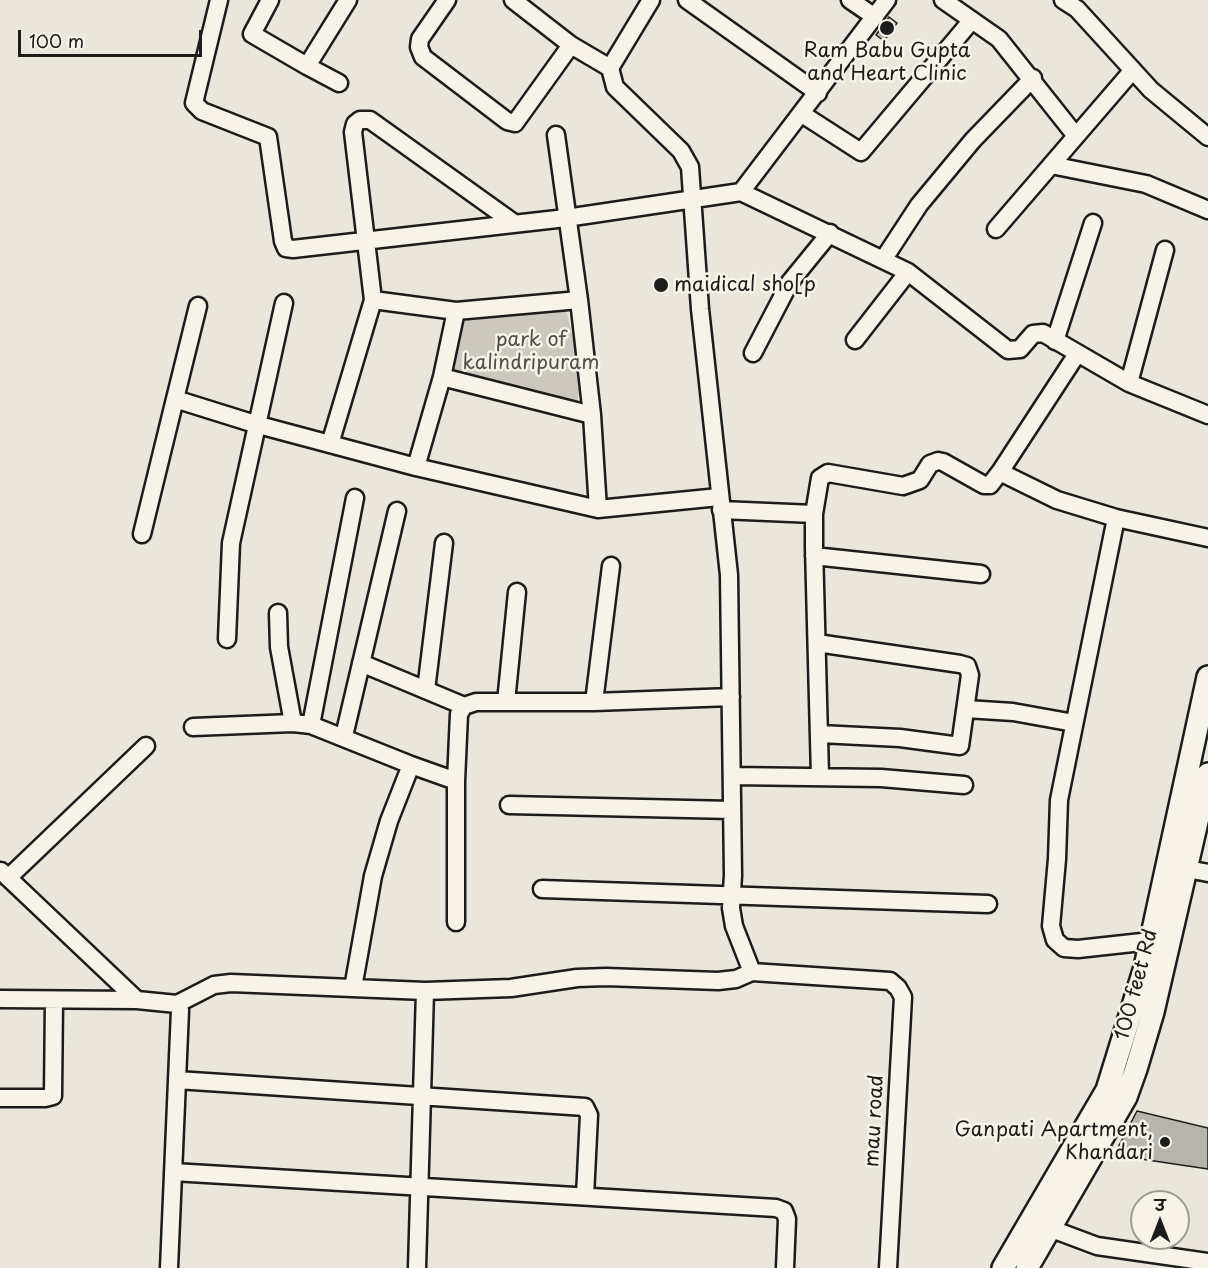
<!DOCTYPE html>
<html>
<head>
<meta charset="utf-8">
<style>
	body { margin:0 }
	#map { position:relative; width:1208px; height:1268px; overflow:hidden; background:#eae6dc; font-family:"Playpen Sans","Playpen Sans Deva",sans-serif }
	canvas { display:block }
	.north { position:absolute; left:1130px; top:1190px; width:60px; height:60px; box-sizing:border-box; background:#f7f3e8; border:2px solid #9f9d96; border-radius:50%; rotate:0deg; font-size:16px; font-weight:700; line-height:24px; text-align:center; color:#1c1c1c }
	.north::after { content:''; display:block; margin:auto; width:21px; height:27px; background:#1c1c1c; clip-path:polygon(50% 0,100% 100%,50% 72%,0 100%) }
	.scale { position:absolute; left:18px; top:30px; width:184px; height:27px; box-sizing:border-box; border:3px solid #1c1c1c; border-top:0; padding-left:8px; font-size:18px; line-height:21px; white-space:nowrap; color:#1c1c1c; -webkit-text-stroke:4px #f7f3e8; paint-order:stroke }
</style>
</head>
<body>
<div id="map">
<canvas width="1208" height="1268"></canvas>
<div class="north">उ</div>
<div class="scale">100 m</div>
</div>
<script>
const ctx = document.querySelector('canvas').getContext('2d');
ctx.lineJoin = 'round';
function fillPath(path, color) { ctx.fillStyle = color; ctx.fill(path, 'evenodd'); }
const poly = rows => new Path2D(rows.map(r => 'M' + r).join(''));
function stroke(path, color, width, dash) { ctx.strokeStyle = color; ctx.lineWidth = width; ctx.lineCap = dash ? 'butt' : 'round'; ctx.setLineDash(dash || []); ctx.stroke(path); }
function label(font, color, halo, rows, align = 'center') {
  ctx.font = font + ' "Playpen Sans",sans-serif'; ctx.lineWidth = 5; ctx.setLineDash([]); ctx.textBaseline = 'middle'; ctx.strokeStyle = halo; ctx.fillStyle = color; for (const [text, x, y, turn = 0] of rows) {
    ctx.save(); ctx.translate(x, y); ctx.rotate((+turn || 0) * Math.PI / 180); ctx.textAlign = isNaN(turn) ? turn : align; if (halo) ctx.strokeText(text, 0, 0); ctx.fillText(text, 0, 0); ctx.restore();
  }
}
fillPath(poly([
	[565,305,583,379,575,409,451,375,463,315]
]), '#ccc8c0');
const building = poly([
	[889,17,897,23,884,41,876,35,889,17],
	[1137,1111,1208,1128,1208,1169,1114,1155,1137,1111]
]);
fillPath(building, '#b6b4ac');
stroke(building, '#1c1c1c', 1.5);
const minor = poly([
	[219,0,194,103,202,111,268,137,283,241,286,248,293,249,566,218,741,192,887,0],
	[270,0,252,34,307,66,348,0],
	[447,0,420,39,419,47,423,57,507,121,515,123,571,45,513,0],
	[651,0,610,68,615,87,681,151,690,167,700,309,729,575,733,875,731,908,734,926,752,972,890,981,898,988,903,997,888,1268],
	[687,0,818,93],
	[850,0,875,17],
	[943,0,999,39,1076,136],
	[1063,0,1077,9,1151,90,1208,137],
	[571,45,610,68],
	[307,66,339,83],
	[802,114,861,152,972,20],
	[556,135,579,300],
	[1051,165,1146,184,1208,210],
	[741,192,908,272,1008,350,1020,349,1033,334,1043,333,1129,383,1208,415],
	[996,229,1133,70],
	[883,260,919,205,973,140,1033,78],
	[198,306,175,399,255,424,416,467,598,509,719,497],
	[456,311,442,377,592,415,579,300,456,311,373,300,353,132,355,124,360,120,370,120,514,223],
	[855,340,908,272],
	[1055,341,1093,223],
	[753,353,790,282,830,233],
	[1077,354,1000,472,1057,500,1116,518,1208,538],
	[1129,383,1165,250],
	[592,415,598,509],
	[330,444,373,300],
	[416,467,442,377],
	[721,510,814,514],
	[1116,518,1059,800,1057,859,1051,926,1055,940,1064,948,1078,949,1151,941],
	[142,534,175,399],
	[814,556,981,574],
	[278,613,279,647,293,723],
	[227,639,231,543,284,303],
	[817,643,960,664,967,666,970,675,960,746,900,738,820,734],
	[361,663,464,706],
	[426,690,444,543],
	[506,702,517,592],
	[594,702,611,566],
	[966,709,1013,712,1074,723],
	[311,725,355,498],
	[193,727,293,723,311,725,411,765],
	[344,736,397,511],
	[732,776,881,778,964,785],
	[820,776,814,547,814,514,820,478,828,473,903,486,920,480,930,464,938,461,943,462,984,485,990,485,1000,472],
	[456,781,459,714,464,706,476,702,594,702,731,697],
	[509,805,732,810],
	[1187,869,1208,873],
	[1,871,137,1000],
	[8,878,146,746],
	[542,889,988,904],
	[353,988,373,876,389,821,411,765,456,781,456,922],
	[0,999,137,1000,177,1004,180,1010,169,1268],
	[177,1004,214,985,231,983,425,991,511,988,577,978,606,977,718,981,736,979,752,972],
	[177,1080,585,1107,589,1115,585,1196],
	[0,1098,45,1098,53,1096,54,1000],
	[173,1172,776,1208,784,1211,787,1219,785,1268],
	[1049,1228,1097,1246,1208,1262],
	[417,1268,425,991]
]);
const major = poly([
	[1003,1268,1107,1090,1145,967,1208,677],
	[1027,1268,1126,1097,1136,1069,1153,1012,1208,774]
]);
stroke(minor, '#1c1c1c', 21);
stroke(major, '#1c1c1c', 26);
stroke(minor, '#f7f3e8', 16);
stroke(major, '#f7f3e8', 21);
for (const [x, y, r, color] of [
	[887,28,8,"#1c1c1c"],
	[661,285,8,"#1c1c1c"],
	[1165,1142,6,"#1c1c1c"]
]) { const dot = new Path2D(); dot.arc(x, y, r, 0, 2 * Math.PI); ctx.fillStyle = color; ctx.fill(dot); stroke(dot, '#f7f3e8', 2); }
label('20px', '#1c1c1c', '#f7f3e8', [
	["Ram Babu Gupta",887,51],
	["and Heart Clinic",887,74],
	["maidical sho[p",674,285,"left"],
	["Ganpati Apartment,",1153,1130,"right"],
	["Khandari",1153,1153,"right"]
]);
label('20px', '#51504d', '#f7f3e8', [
	["park of",531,340],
	["kalindripuram",531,363]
]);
label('20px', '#1c1c1c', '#f7f3e8', [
	["100 feet Rd",1137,985,-75],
	["mau road",875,1121,-87]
]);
</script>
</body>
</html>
